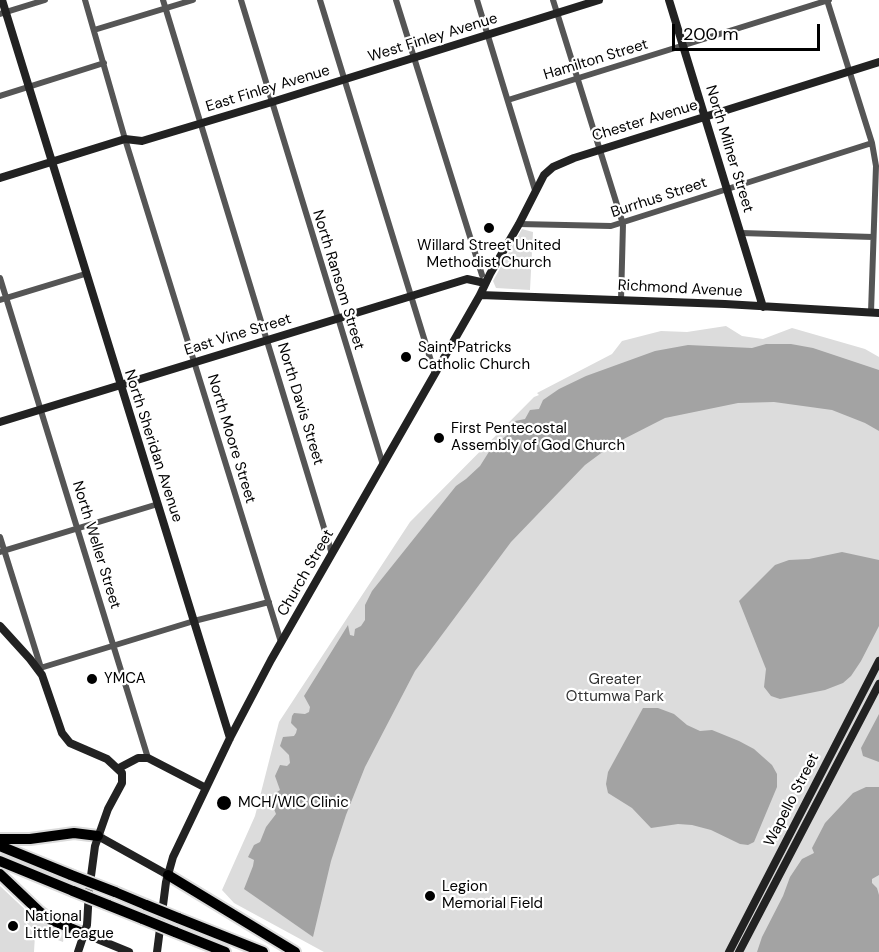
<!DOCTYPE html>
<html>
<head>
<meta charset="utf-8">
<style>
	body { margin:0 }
	#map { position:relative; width:879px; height:952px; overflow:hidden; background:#fff; font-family:"DM Sans",sans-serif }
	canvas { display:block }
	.scale { position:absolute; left:672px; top:24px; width:148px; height:27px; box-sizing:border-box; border:3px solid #000; border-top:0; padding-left:8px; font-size:18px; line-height:21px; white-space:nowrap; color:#000; -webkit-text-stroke:4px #fff; paint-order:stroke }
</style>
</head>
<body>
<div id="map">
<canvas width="879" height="952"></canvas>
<div class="scale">200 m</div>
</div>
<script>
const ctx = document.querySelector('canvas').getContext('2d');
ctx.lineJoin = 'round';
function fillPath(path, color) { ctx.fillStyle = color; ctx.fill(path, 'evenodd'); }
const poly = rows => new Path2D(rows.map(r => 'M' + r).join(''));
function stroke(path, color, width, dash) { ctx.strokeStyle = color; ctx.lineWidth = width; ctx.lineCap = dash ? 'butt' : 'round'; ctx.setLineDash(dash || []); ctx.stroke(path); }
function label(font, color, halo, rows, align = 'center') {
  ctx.font = font + ' "DM Sans",sans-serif'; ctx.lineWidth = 4.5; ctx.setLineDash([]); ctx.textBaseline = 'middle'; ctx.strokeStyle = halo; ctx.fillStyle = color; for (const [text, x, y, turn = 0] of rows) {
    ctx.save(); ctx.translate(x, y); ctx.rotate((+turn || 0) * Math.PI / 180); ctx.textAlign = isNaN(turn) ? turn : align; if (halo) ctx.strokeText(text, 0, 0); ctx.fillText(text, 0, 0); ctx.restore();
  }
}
fillPath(poly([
	[522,229,533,232,530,290,496,288,493,281],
	[726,326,742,336,763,339,792,328,865,349,879,357,879,952,324,952,234,903,222,890,255,816,279,722,410,522,534,397,539,395,537,393,612,354,622,341,661,331,687,332],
	[0,886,32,916,44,924,65,932,63,942,37,932,23,920,35,935,34,952,0,952]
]), '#dcdcdc');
fillPath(poly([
	[766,344,791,344,813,348,879,370,879,431,865,423,832,410,774,402,738,403,665,418,612,445,585,465,511,542,415,671,365,767,346,815,331,861,313,937,244,889,253,866,254,860,248,857,254,845,260,842,266,827,276,814,274,809,267,803,267,799,280,790,275,776,280,765,287,766,290,763,289,755,280,746,283,737,294,736,296,733,297,729,291,723,292,716,294,713,305,714,309,712,310,707,304,696,348,625,350,635,354,636,355,629,361,626,365,620,365,605,372,591,456,486,466,479,480,466,492,447,511,432,512,424,515,421,525,419,530,410,539,409,543,400,559,389,586,376,655,351,688,345,752,348],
	[842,552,879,560,879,626,861,661,851,676,843,683,825,690,780,699,771,696,764,687,766,669,739,601,775,565,789,560,809,559],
	[643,708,658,708,674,714,687,725,700,731,712,730,739,741,754,749,772,765,777,774,777,787,754,842,748,845,740,844,711,830,692,825,678,824,651,828,632,808,608,793,606,784,608,772],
	[879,714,879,762,863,756,861,748],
	[866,787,879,787,879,875,872,879,872,883,877,888,879,895,879,952,757,952,762,937,783,896,790,877,802,859,814,853,812,848,825,823,853,793]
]), '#a3a3a3');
const highway = poly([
	[0,839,30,839,74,833,98,836],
	[0,846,71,875],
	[0,861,73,891],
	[0,874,40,912,51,920,85,934],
	[168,875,295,952],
	[115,892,146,905],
	[108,905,143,919],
	[178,918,263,952],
	[175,932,225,952]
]);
stroke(highway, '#dbdbdb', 14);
stroke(poly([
	[85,0,125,139,281,642],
	[163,0,332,554],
	[241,0,383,465],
	[320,0,435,374],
	[396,0,482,275],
	[477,0,535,190],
	[553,0,623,224,621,300],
	[827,0,872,143,876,166,871,312],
	[0,14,45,0],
	[94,30,193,0],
	[0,96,104,63],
	[508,100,829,0],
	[519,224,611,226,872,143],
	[741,233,873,237],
	[0,278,148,758],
	[0,300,85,274],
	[0,537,41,668],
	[0,552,158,504],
	[37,669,194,621,269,602]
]), '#555', 6);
stroke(poly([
	[2,0,230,738],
	[669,0,763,307],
	[0,178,125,139,142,141,272,102,599,0],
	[480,295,725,304,879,313],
	[0,422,467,279,485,283],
	[0,626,30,659,42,675,62,733,70,743,107,759,122,773,122,783,108,809,95,846,89,891,87,925,78,952],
	[119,768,138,758,148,758,206,788],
	[98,836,168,875],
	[85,934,129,952],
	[157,952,166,882,173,857,230,738,271,660,480,295,490,274,519,224,544,175,553,167,574,158,879,62],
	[729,952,879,661],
	[739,952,879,684]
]), '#222', 8);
stroke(highway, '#000', 10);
const highwayBridge = poly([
	[71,875,115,892],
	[73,891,108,905],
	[146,905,178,918],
	[143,919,175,932]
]);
stroke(highwayBridge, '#dbdbdb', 14, []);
stroke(highwayBridge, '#000', 10);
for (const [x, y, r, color] of [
	[489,228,6,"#000"],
	[406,357,6,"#000"],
	[439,438,6,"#000"],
	[92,679,6,"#000"],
	[224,803,8,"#000"],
	[430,896,6,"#000"],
	[13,926,6,"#000"]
]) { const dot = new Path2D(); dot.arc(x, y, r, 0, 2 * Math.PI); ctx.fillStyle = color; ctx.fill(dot); stroke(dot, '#fff', 2); }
label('15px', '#000', '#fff', [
	["West Finley Avenue",433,38,-17],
	["Hamilton Street",596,60,-17],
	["East Finley Avenue",268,89,-17],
	["Chester Avenue",645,121,-17],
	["North Milner Street",729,149,73],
	["Burrhus Street",659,198,-18],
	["North Ransom Street",338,280,73],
	["Richmond Avenue",680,289,3],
	["East Vine Street",238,335,-17],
	["North Davis Street",300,404,73],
	["North Moore Street",231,439,73],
	["North Sheridan Avenue",153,446,72],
	["North Weller Street",96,545,73],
	["Church Street",306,573,-60],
	["Wapello Street",792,800,-63]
]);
label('15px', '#000', '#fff', [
	["Willard Street United",489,246,"center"],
	["Methodist Church",489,263,"center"],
	["Saint Patricks",418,348],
	["Catholic Church",418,365],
	["First Pentecostal",451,429],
	["Assembly of God Church",451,446],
	["YMCA",104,679],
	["MCH/WIC Clinic",238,803],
	["Legion",442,887],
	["Memorial Field",442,904],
	["National",25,917],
	["Little League",25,934]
], 'left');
label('15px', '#333', '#fff', [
	["Greater",615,680],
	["Ottumwa Park",615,697]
]);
</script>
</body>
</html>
